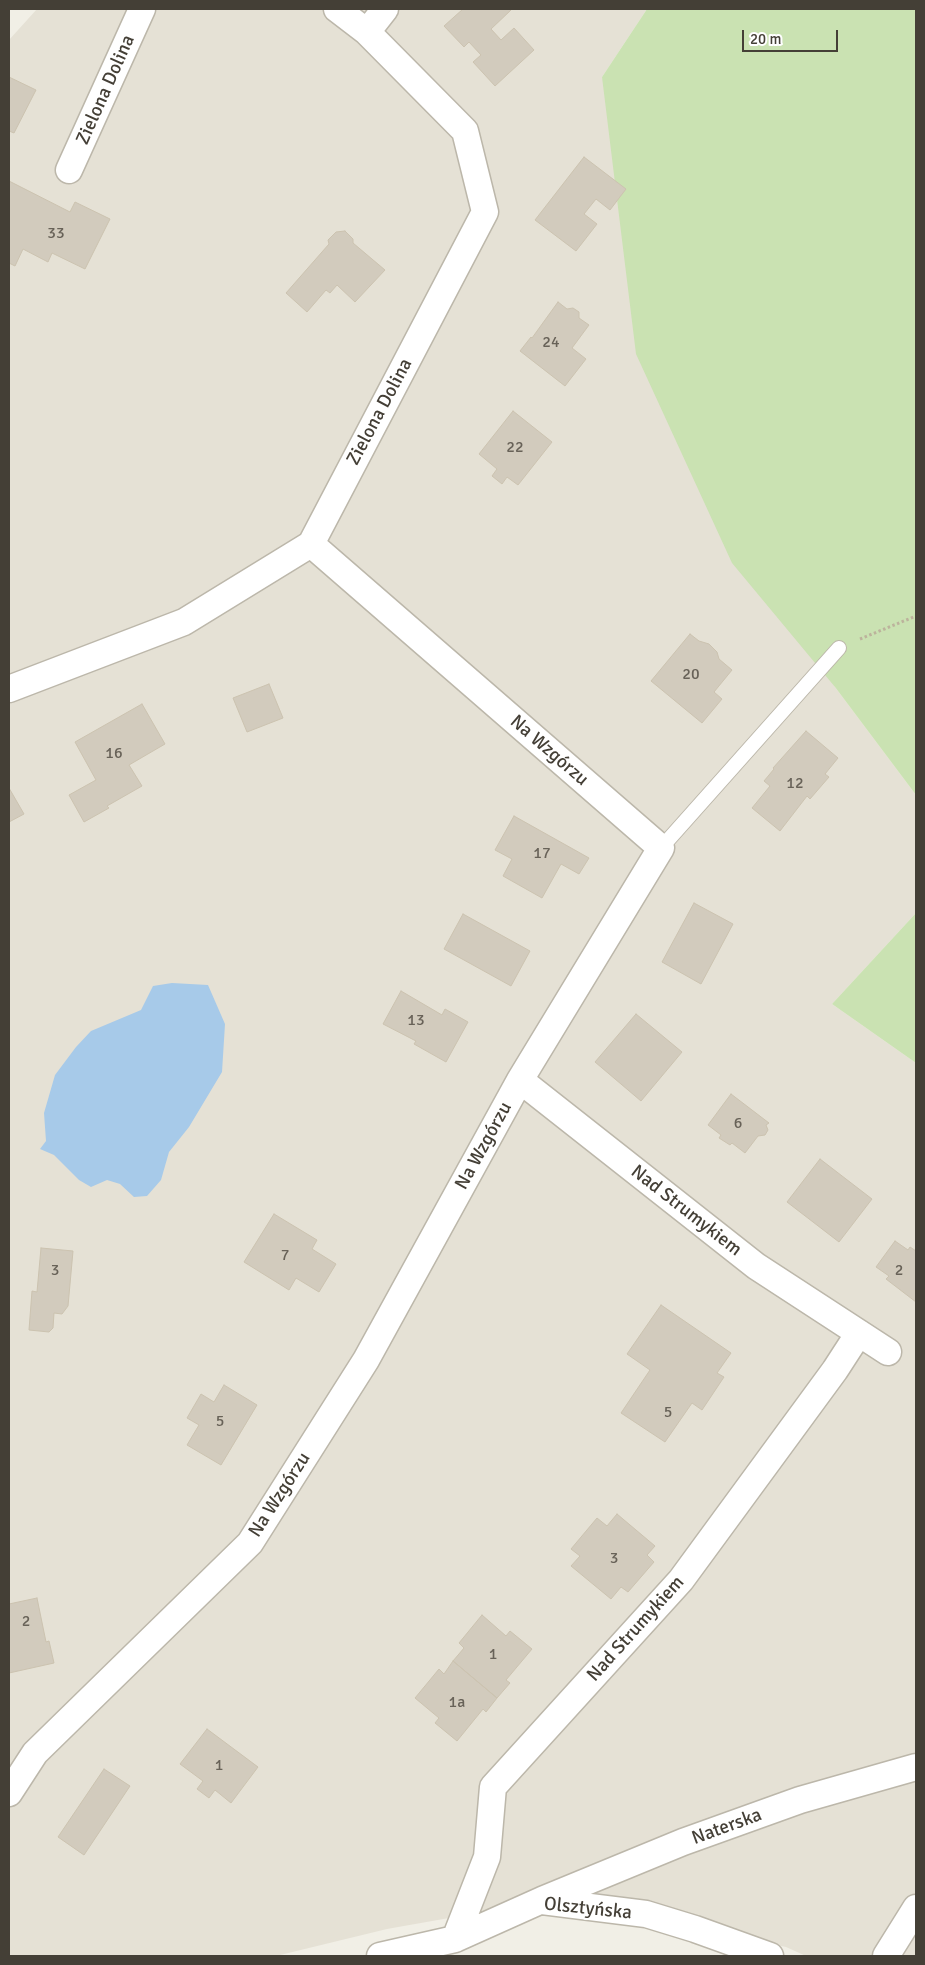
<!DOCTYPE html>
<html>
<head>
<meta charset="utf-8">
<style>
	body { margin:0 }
	#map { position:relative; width:925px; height:1965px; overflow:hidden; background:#f1efe6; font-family:Signika,sans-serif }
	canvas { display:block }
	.frame { position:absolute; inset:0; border:10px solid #443f36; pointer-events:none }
	.scale { position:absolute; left:742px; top:30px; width:96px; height:22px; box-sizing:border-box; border:2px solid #443f36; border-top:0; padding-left:6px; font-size:15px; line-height:18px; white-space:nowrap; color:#443f36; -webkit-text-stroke:4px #fff; paint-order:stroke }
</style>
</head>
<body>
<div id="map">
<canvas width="925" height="1965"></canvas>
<div class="frame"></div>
<div class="scale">20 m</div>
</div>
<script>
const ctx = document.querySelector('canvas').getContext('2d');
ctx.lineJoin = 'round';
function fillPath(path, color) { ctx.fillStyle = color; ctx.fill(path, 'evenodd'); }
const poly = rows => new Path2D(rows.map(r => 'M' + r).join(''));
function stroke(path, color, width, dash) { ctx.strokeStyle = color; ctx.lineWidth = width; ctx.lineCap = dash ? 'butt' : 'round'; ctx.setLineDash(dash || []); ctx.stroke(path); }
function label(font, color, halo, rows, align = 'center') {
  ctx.font = font + ' Signika,sans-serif'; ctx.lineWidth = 4; ctx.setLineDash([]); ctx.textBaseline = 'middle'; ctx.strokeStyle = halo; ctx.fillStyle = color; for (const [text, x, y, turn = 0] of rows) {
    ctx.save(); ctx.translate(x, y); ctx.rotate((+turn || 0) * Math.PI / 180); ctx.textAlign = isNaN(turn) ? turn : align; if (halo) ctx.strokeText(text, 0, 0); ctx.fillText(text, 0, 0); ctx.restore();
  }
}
fillPath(poly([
	[37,9,647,9,602,77,835,687,916,795,916,913,832,1004,916,1063,916,1956,806,1956,786,1947,556,1899,387,1929,276,1956,9,1956,9,40]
]), '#e5e1d5');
fillPath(poly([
	[647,9,916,9,916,795,835,687,732,563,636,354,602,77],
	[916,913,916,1063,832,1004]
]), '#cae2b2');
fillPath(poly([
	[172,983,208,985,225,1024,222,1072,189,1127,169,1152,161,1180,147,1196,134,1197,120,1184,107,1180,91,1187,79,1180,54,1155,40,1149,46,1141,44,1113,55,1075,76,1047,91,1031,141,1010,153,986]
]), '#a7cae9');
const building = poly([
	[463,9,510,9,511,10,491,29,501,40,514,28,534,50,495,86,473,62,481,55,469,42,464,47,444,26,463,9],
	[9,77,36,90,14,133,9,131,9,77],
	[584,157,626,189,610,210,596,199,584,214,597,224,576,251,535,220,584,157],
	[9,181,70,212,75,202,110,219,85,269,52,253,48,262,23,249,15,266,9,263,9,181],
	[345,231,353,239,353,243,385,270,355,302,337,285,330,293,326,290,307,312,286,293,329,244,328,240,336,232,345,231],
	[558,302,567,309,573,308,579,312,579,318,589,325,572,348,586,359,565,386,520,351,531,337,532,338,558,302],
	[513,411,552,442,518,485,507,477,502,484,492,476,497,469,479,454,513,411],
	[690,634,699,641,709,644,717,652,719,659,732,670,714,692,722,699,702,723,651,681,690,634],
	[269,684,283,718,247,732,233,698,269,684],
	[142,704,165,744,129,765,142,786,107,806,109,808,84,822,69,795,96,780,75,742,142,704],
	[806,731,838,758,825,774,829,777,810,799,807,796,780,831,752,808,770,786,764,781,774,769,773,768,806,731],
	[9,788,24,814,9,822,9,788],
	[514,816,589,858,579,874,561,864,542,898,503,876,512,859,495,850,514,816],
	[694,903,733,924,701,984,662,962,694,903],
	[463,914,530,951,511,986,444,949,463,914],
	[401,991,442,1015,445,1009,468,1022,446,1062,414,1044,416,1041,383,1024,401,991],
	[636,1014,682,1052,641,1101,595,1062,636,1014],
	[731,1094,769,1123,766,1125,768,1130,765,1135,758,1136,745,1153,732,1143,730,1145,719,1138,721,1135,708,1125,731,1094],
	[820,1159,872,1199,839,1242,787,1202,820,1159],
	[274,1214,317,1240,312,1249,336,1264,319,1292,296,1278,289,1290,244,1262,274,1214],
	[895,1241,908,1250,910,1247,916,1251,916,1302,886,1279,889,1276,876,1267,895,1241],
	[41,1248,73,1251,68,1306,62,1314,54,1313,53,1328,49,1332,29,1330,32,1291,37,1292,41,1248],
	[661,1305,731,1353,717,1373,724,1377,702,1410,692,1403,665,1442,621,1413,650,1370,627,1354,661,1305],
	[224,1385,257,1405,221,1465,187,1445,199,1425,187,1418,201,1394,214,1402,224,1385],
	[617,1514,655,1546,647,1555,654,1562,628,1592,621,1587,611,1599,571,1566,580,1556,571,1549,597,1518,607,1526,617,1514],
	[37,1598,46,1642,49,1641,54,1663,9,1673,9,1604,37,1598],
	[482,1615,506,1636,510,1631,532,1649,506,1680,510,1683,497,1698,453,1661,464,1648,459,1643,482,1615],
	[453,1661,497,1698,486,1712,483,1709,457,1741,435,1723,439,1718,415,1698,439,1669,444,1674,453,1661],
	[207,1729,258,1767,231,1803,215,1790,209,1798,197,1789,203,1781,180,1764,207,1729],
	[104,1769,130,1786,84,1855,58,1837,104,1769]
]);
fillPath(building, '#d2cbbd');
stroke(building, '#ccc3b0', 1);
const lane = poly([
	[661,848,839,648]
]);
const street = poly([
	[367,32,385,9],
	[69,170,142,9],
	[9,689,184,622,311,544,485,212,465,131,367,32,337,9],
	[520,1080,756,1266,888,1352],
	[9,1793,35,1753,250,1543,366,1360,520,1080,661,848,311,544],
	[542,1901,646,1914,695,1929,770,1956],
	[455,1939,487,1857,493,1787,681,1580,835,1370,859,1333],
	[380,1956,455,1939,542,1900,683,1842,800,1800,916,1767],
	[886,1956,916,1908]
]);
stroke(lane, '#bcb7aa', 16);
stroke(street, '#bcb7aa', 29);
stroke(poly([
	[860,639,916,616]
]), '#bcb39c', 3, [2.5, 2.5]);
stroke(lane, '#fff', 14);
stroke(street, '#fff', 26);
label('16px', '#686258', null, [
	["33",56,234],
	["24",551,343],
	["22",515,448],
	["20",691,675],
	["16",114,754],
	["12",795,784],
	["17",542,854],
	["13",416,1021],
	["6",738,1124],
	["7",285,1256],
	["3",55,1271],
	["2",899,1271],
	["5",668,1413],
	["5",220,1422],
	["3",614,1559],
	["2",26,1622],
	["1",493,1655],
	["1a",457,1703],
	["1",219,1766]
]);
label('19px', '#443f36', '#fff', [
	["Zielona Dolina",106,90,-66],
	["Zielona Dolina",380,412,-62],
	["Na Wzgórzu",549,751,41],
	["Na Wzgórzu",484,1146,-61],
	["Nad Strumykiem",686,1211,38],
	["Na Wzgórzu",280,1495,-57],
	["Nad Strumykiem",636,1629,-48],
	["Naterska",727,1827,-20],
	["Olsztyńska",588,1909,6]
]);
</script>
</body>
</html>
